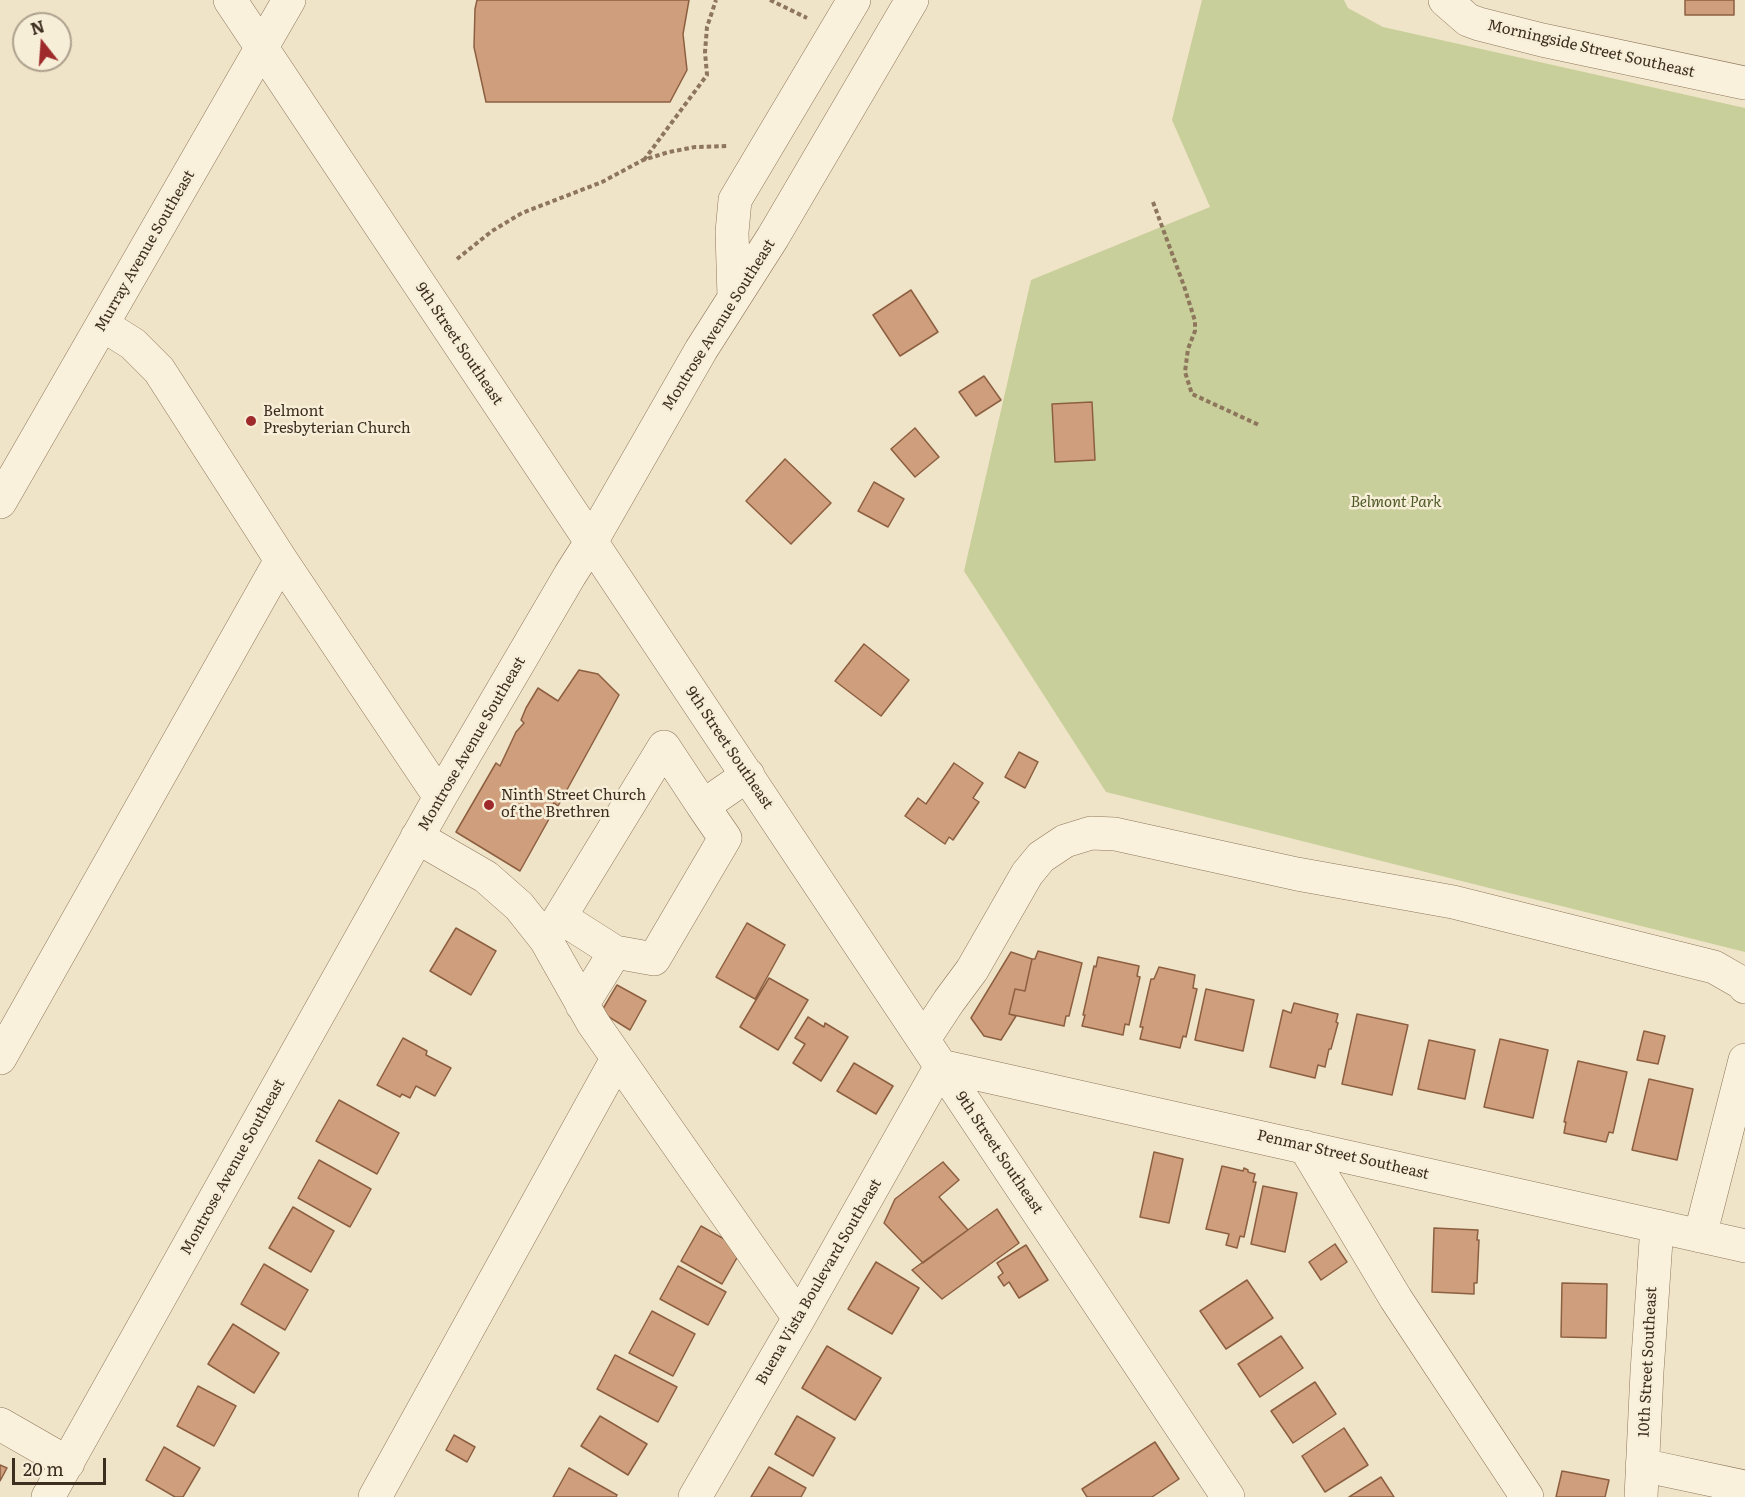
<!DOCTYPE html>
<html>
<head>
<meta charset="utf-8">
<style>
	body { margin:0 }
	#map { position:relative; width:1745px; height:1497px; overflow:hidden; background:#f0e4c8; font-family:Literata,serif }
	canvas { display:block }
	.north { position:absolute; left:12px; top:12px; width:60px; height:60px; box-sizing:border-box; background:#f7eed8; border:2px solid #ada18e; border-radius:50%; rotate:343deg; font-size:16px; font-weight:700; line-height:24px; text-align:center; color:#3d2e20 }
	.north::after { content:''; display:block; margin:auto; width:21px; height:27px; background:#9e2a2b; clip-path:polygon(50% 0,100% 100%,50% 72%,0 100%) }
	.scale { position:absolute; left:12px; top:1458px; width:94px; height:27px; box-sizing:border-box; border:3px solid #3d2e20; border-top:0; padding-left:8px; font-size:18px; line-height:21px; white-space:nowrap; color:#3d2e20; -webkit-text-stroke:4px #f7eed8; paint-order:stroke }
</style>
</head>
<body>
<div id="map">
<canvas width="1745" height="1497"></canvas>
<div class="north">N</div>
<div class="scale">20 m</div>
</div>
<script>
const ctx = document.querySelector('canvas').getContext('2d');
ctx.lineJoin = 'round';
function fillPath(path, color) { ctx.fillStyle = color; ctx.fill(path, 'evenodd'); }
const poly = rows => new Path2D(rows.map(r => 'M' + r).join(''));
function stroke(path, color, width, dash) { ctx.strokeStyle = color; ctx.lineWidth = width; ctx.lineCap = dash ? 'butt' : 'round'; ctx.setLineDash(dash || []); ctx.stroke(path); }
function label(font, color, halo, rows, align = 'center') {
  ctx.font = font + ' Literata,serif'; ctx.lineWidth = 5; ctx.setLineDash([]); ctx.textBaseline = 'middle'; ctx.strokeStyle = halo; ctx.fillStyle = color; for (const [text, x, y, turn = 0] of rows) {
    ctx.save(); ctx.translate(x, y); ctx.rotate((+turn || 0) * Math.PI / 180); ctx.textAlign = isNaN(turn) ? turn : align; if (halo) ctx.strokeText(text, 0, 0); ctx.fillText(text, 0, 0); ctx.restore();
  }
}
fillPath(poly([
	[1202,0,1344,0,1348,8,1383,27,1745,108,1745,952,1106,792,964,571,1031,280,1210,207,1172,120]
]), '#c9cf9b');
const building = poly([
	[477,0,689,0,683,34,687,70,670,102,486,102,474,47,475,9,477,0],
	[1685,0,1734,0,1734,15,1685,15,1685,0],
	[911,290,938,332,900,356,873,315,911,290],
	[984,376,1001,400,976,416,959,392,984,376],
	[1092,402,1095,460,1055,462,1052,404,1092,402],
	[915,428,939,457,915,477,891,449,915,428],
	[785,459,831,503,791,544,746,501,785,459],
	[874,482,904,499,888,527,858,511,874,482],
	[864,644,909,680,881,716,835,681,864,644],
	[579,670,598,674,619,695,558,806,554,803,546,817,549,819,520,871,456,832,496,763,500,766,516,732,524,723,521,720,526,708,538,688,558,701,579,670],
	[1019,752,1038,762,1025,788,1005,777,1019,752],
	[954,763,983,783,973,798,979,802,953,840,949,837,945,844,905,816,918,798,926,804,954,763],
	[747,923,785,945,755,999,716,977,747,923],
	[456,928,496,951,471,995,430,971,456,928],
	[1038,951,1082,963,1069,1016,1066,1016,1064,1026,1009,1014,1015,989,1025,991,1032,959,1035,959,1038,951],
	[1011,952,1032,959,1025,991,1015,989,1009,1014,1016,1016,1001,1040,984,1036,971,1018,1011,952],
	[1098,957,1139,966,1137,976,1140,977,1129,1025,1125,1024,1123,1035,1082,1026,1085,1015,1083,1015,1094,966,1096,967,1098,957],
	[1159,967,1195,975,1193,988,1197,989,1186,1037,1183,1036,1180,1048,1140,1039,1143,1027,1140,1027,1151,979,1154,979,1159,967],
	[769,978,808,1000,778,1050,740,1027,769,978],
	[617,985,646,1001,630,1030,601,1012,617,985],
	[1206,989,1254,1000,1243,1051,1195,1040,1206,989],
	[1294,1003,1338,1014,1336,1022,1338,1023,1331,1049,1329,1049,1325,1067,1318,1065,1315,1078,1270,1067,1283,1010,1291,1013,1294,1003],
	[1357,1014,1408,1025,1392,1095,1342,1084,1357,1014],
	[808,1017,824,1027,825,1023,848,1037,821,1081,793,1063,805,1044,795,1038,808,1017],
	[1644,1031,1665,1036,1658,1064,1637,1060,1644,1031],
	[403,1038,427,1051,426,1055,451,1068,435,1096,416,1086,410,1098,402,1094,400,1097,377,1085,403,1038],
	[1500,1039,1548,1050,1533,1118,1484,1107,1500,1039],
	[1429,1040,1475,1050,1465,1099,1418,1089,1429,1040],
	[1578,1061,1627,1072,1613,1133,1609,1132,1606,1142,1564,1133,1566,1122,1564,1122,1578,1061],
	[854,1063,893,1086,876,1114,837,1091,854,1063],
	[1649,1079,1693,1089,1677,1160,1632,1150,1649,1079],
	[339,1100,399,1133,377,1174,316,1141,339,1100],
	[1154,1152,1183,1159,1169,1223,1140,1217,1154,1152],
	[319,1160,371,1189,350,1227,298,1198,319,1160],
	[943,1162,959,1180,939,1197,968,1230,923,1263,884,1223,895,1199,943,1162],
	[1222,1166,1243,1171,1244,1168,1248,1170,1248,1172,1255,1174,1253,1182,1256,1182,1244,1237,1240,1236,1237,1248,1226,1245,1229,1234,1206,1229,1222,1166],
	[1263,1186,1297,1193,1285,1252,1251,1244,1263,1186],
	[293,1207,334,1231,311,1272,269,1248,293,1207],
	[997,1209,1019,1243,942,1299,912,1270,997,1209],
	[701,1226,742,1249,722,1284,681,1261,701,1226],
	[1434,1228,1478,1230,1477,1240,1479,1240,1477,1283,1474,1283,1474,1294,1432,1292,1434,1228],
	[1335,1244,1347,1262,1321,1280,1309,1262,1335,1244],
	[1026,1245,1048,1280,1019,1298,1009,1282,1004,1286,998,1277,1003,1273,997,1263,1026,1245],
	[876,1262,919,1288,892,1334,848,1309,876,1262],
	[264,1264,308,1290,285,1330,241,1304,264,1264],
	[678,1266,726,1292,708,1325,660,1299,678,1266],
	[1247,1280,1273,1318,1226,1349,1200,1311,1247,1280],
	[1562,1283,1607,1284,1606,1338,1561,1337,1562,1283],
	[652,1311,695,1334,673,1376,629,1353,652,1311],
	[233,1324,279,1353,254,1393,208,1364,233,1324],
	[1281,1336,1303,1368,1260,1397,1238,1364,1281,1336],
	[827,1346,881,1378,855,1420,802,1388,827,1346],
	[615,1355,677,1387,658,1422,597,1389,615,1355],
	[1315,1382,1336,1414,1293,1443,1271,1411,1315,1382],
	[198,1386,236,1406,214,1446,177,1426,198,1386],
	[600,1416,647,1444,628,1475,581,1446,600,1416],
	[797,1416,835,1438,813,1476,775,1454,797,1416],
	[1344,1428,1368,1465,1325,1492,1302,1456,1344,1428],
	[454,1435,475,1447,467,1462,446,1450,454,1435],
	[1155,1442,1179,1479,1152,1497,1087,1497,1082,1489,1155,1442],
	[164,1447,200,1468,183,1497,175,1497,146,1480,164,1447],
	[0,1465,7,1468,0,1481,0,1465],
	[769,1467,806,1488,801,1497,751,1497,769,1467],
	[569,1468,617,1495,616,1497,553,1497,569,1468],
	[1562,1471,1609,1480,1605,1497,1556,1497,1562,1471],
	[1381,1477,1394,1497,1349,1497,1381,1477]
]);
fillPath(building, '#cf9f7d');
stroke(building, '#8d5f41', 1.5);
const minor = poly([
	[230,0,1228,1497],
	[1445,0,1468,20,1479,24,1542,40,1745,83],
	[734,297,732,232,735,200,854,0],
	[103,325,133,344,159,370,281,560,440,797],
	[0,502,289,0],
	[417,837,486,877,519,906,546,940,593,1023,799,1318],
	[560,917,615,952,654,959,725,838,703,806],
	[546,940,664,747,703,806,748,775],
	[582,1005,615,952],
	[924,1039,949,1001,972,970,1027,874,1041,857,1065,841,1091,833,1115,834,1297,874,1453,902,1714,967,1742,983,1745,987],
	[0,1058,281,560],
	[1305,1147,1396,1299,1527,1497],
	[1700,1236,1745,1060],
	[0,1424,68,1463],
	[1642,1465,1745,1487],
	[48,1497,440,797,570,575,591,542,701,350,773,237,912,0],
	[375,1497,617,1059],
	[695,1497,799,1318,941,1066,1745,1246],
	[1641,1497,1647,1372,1657,1226]
]);
stroke(minor, '#8d765c', 34);
stroke(poly([
	[770,0,807,18],
	[644,160,707,75,705,52,707,27,716,0],
	[1153,202,1184,286,1195,321,1195,331,1188,349,1185,372,1192,394,1259,425],
	[457,259,492,231,522,213,602,182,643,160,669,152,695,147,729,146]
]), '#8d765c', 4, [4.5, 3]);
stroke(minor, '#faf1dc', 33);
for (const [x, y, r, color] of [
	[251,421,6,"#9e2a2b"],
	[489,805,6,"#9e2a2b"]
]) { const dot = new Path2D(); dot.arc(x, y, r, 0, 2 * Math.PI); ctx.fillStyle = color; ctx.fill(dot); stroke(dot, '#f7eed8', 2); }
label('15px', '#3d2e20', '#f7eed8', [
	["Morningside Street Southeast",1591,49,13],
	["Murray Avenue Southeast",145,251,-60],
	["Montrose Avenue Southeast",719,325,-58],
	["9th Street Southeast",459,344,56],
	["Montrose Avenue Southeast",472,744,-60],
	["9th Street Southeast",729,748,56],
	["9th Street Southeast",999,1153,56],
	["Penmar Street Southeast",1343,1155,13],
	["Montrose Avenue Southeast",233,1167,-61],
	["Buena Vista Boulevard Southeast",819,1282,-60],
	["10th Street Southeast",1648,1362,-87]
]);
label('15px', '#3d2e20', '#f7eed8', [
	["Belmont",263,412],
	["Presbyterian Church",263,429],
	["Ninth Street Church",501,796],
	["of the Brethren",501,813]
], 'left');
label('italic 15px', '#4d5a26', '#f7eed8', [
	["Belmont Park",1396,503]
]);
</script>
</body>
</html>
